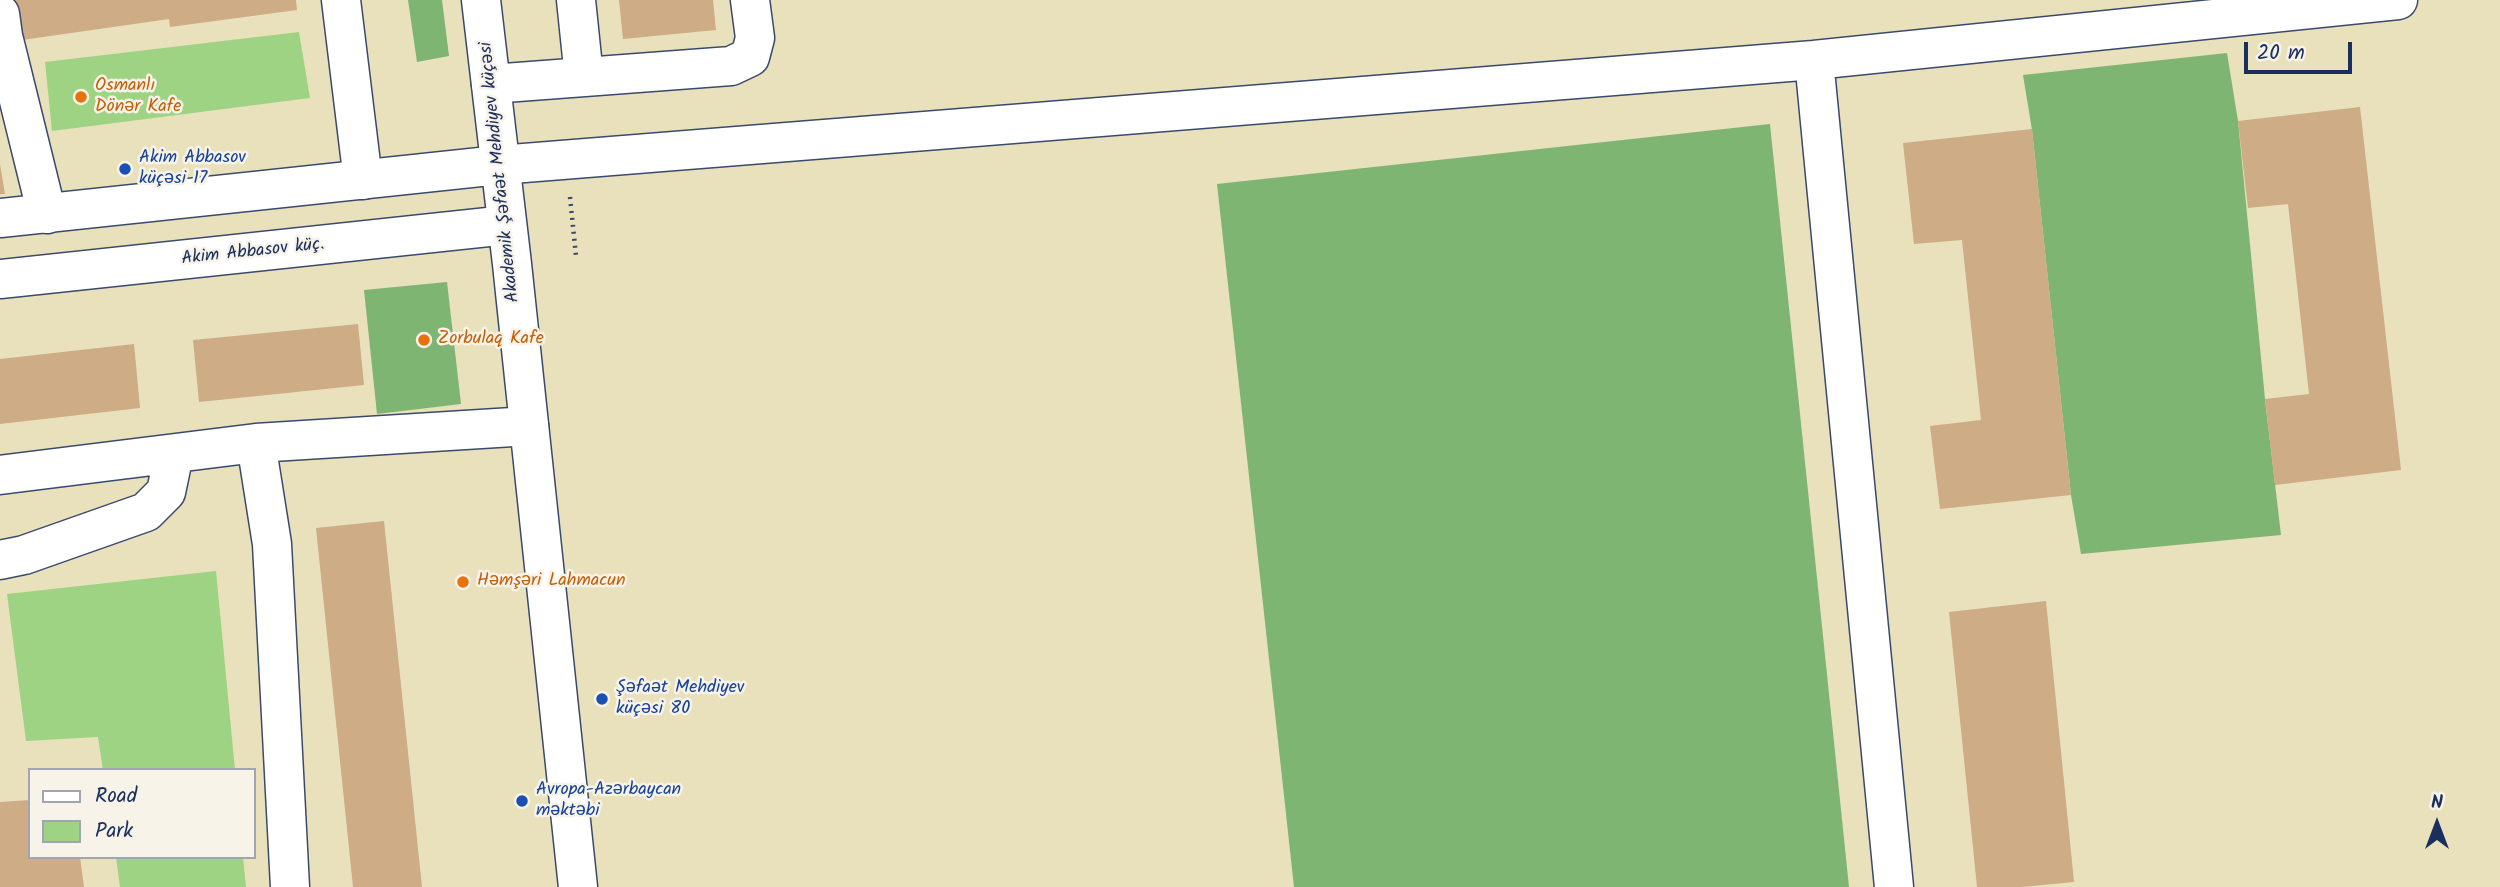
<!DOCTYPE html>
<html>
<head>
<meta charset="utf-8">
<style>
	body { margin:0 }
	#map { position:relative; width:2500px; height:887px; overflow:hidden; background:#e9e0bc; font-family:Kalam,sans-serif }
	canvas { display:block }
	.legend { position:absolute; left:28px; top:768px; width:228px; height:91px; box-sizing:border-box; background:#f7f3e8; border:2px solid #9fa5b1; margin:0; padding:9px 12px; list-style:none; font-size:21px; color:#1b2f5e }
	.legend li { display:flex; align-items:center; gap:14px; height:35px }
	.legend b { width:35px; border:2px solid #9fa5b1 }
	.north { position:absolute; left:2402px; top:789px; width:70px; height:70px; -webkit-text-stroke:5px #f7f3e8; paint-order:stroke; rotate:0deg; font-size:19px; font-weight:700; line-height:28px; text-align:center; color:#1b2f5e }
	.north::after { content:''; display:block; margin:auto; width:24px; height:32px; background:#1b2f5e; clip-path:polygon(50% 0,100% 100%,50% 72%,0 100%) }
	.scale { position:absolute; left:2244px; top:42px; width:108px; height:32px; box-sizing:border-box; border:4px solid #1b2f5e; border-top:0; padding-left:9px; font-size:21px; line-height:24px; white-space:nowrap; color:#1b2f5e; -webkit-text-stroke:5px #f7f3e8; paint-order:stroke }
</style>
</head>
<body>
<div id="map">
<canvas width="2500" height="887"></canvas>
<ul class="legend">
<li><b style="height:9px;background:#fff"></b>Road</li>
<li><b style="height:19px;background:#9ed384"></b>Park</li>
</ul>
<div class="north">N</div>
<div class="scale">20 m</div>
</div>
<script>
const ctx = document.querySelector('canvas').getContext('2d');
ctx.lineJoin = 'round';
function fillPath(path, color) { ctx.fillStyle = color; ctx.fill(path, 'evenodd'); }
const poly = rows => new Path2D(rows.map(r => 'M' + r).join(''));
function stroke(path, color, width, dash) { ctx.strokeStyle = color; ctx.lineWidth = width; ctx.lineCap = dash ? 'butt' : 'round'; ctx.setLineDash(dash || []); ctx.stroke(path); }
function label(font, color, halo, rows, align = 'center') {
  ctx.font = font + ' Kalam,sans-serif'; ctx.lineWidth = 5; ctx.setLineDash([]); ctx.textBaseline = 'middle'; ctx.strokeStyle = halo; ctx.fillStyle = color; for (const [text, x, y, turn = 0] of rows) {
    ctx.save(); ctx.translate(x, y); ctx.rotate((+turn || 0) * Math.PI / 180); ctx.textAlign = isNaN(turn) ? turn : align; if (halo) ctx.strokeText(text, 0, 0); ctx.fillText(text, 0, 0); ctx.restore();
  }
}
fillPath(poly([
	[299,32,310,98,52,131,45,62],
	[216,571,235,770,103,770,98,737,26,741,7,594],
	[116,857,243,857,246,887,120,887]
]), '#9ed384');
fillPath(poly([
	[408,0,442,0,449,56,417,62],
	[2227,53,2238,121,2265,399,2281,535,2081,554,2071,495,2032,130,2023,75],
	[1770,124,1849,887,1294,887,1217,184],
	[447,282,461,404,377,414,364,290]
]), '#7eb572');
fillPath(poly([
	[9,0,296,0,297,10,170,27,169,19,15,41],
	[619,0,713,0,716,30,623,39],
	[2360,107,2401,470,2275,485,2265,399,2309,394,2288,204,2248,208,2238,121],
	[2032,129,2071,495,1940,509,1930,426,1981,420,1962,240,1914,244,1903,143],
	[0,164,5,194,0,194],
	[358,324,364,385,199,402,193,340],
	[134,344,140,408,0,424,0,359],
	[384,521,422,887,353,887,316,528],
	[2046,601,2074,882,2022,887,1977,887,1949,612],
	[30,800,30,857,80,857,84,887,0,887,0,802]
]), '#cdac86');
const minor = poly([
	[341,0,363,180],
	[576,0,584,77],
	[0,14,3,36,47,214],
	[1814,60,1894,887],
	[491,84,731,66,750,57,755,38,750,0],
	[499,165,1814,60,2398,0],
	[0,475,256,443],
	[0,560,24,555,146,512,166,492,174,454],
	[290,887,272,544,256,443,529,426]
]);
const major = poly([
	[481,0,512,264,578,887],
	[0,218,499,165],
	[0,279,507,225]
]);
stroke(minor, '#3a4a6c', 41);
stroke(major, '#3a4a6c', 41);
stroke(poly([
	[570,197,576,256]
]), '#3a4a6c', 4.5, [2, 5]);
stroke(minor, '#fff', 38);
stroke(major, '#fff', 38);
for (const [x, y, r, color] of [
	[81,97,7,"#e8710a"],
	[125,169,7,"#1a4fb4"],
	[424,340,7,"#e8710a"],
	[463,582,7,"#e8710a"],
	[602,699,7,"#1a4fb4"],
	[522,801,7,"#1a4fb4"]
]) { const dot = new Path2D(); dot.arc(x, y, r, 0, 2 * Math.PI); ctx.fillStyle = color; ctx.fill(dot); stroke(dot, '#f7f3e8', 2.5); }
label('18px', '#c56008', '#f7f3e8', [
	["Osmanlı",95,87],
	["Dönər Kafe",95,108],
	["Zorbulaq Kafe",438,340],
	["Həmşəri Lahmacun",477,582]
], 'left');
label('18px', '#164399', '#f7f3e8', [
	["Akim Abbasov",139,159],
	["küçəsi 17",139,180],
	["Şəfaət Mehdiyev",616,689],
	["küçəsi 80",616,710],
	["Avropa-Azərbaycan",536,791],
	["məktəbi",536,812]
], 'left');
label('18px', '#1b2f5e', '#f7f3e8', [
	["Akademik Şəfaət Mehdiyev küçəsi",501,172,-96],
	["Akim Abbasov küç.",253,253,-6]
]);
</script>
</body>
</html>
